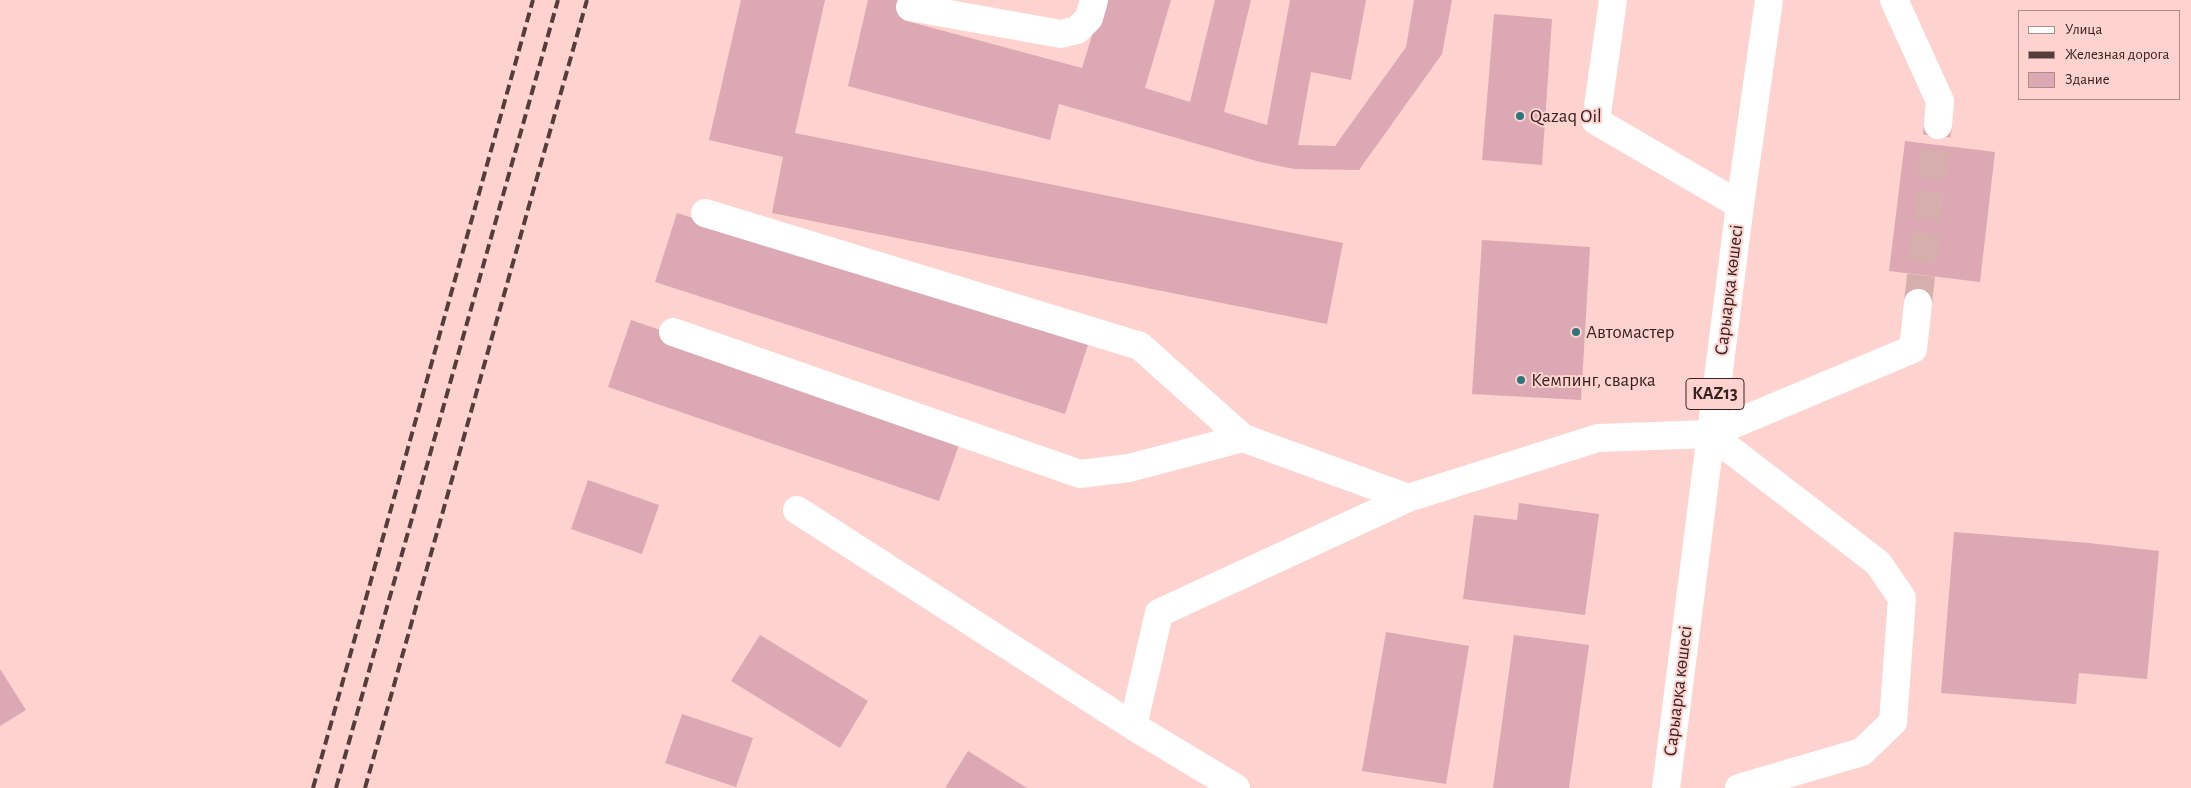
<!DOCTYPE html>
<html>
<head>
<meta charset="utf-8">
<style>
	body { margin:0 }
	#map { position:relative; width:2191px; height:788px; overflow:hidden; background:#fed2cf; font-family:"Alegreya Sans",sans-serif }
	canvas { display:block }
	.legend { position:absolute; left:2018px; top:10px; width:162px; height:90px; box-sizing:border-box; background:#fed2cf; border:1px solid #ae8c89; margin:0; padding:6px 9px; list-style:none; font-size:15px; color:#362221 }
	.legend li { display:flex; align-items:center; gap:10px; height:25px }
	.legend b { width:25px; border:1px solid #ae8c89 }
</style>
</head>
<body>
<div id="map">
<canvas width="2191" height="788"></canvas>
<ul class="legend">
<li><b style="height:6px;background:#fff"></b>Улица</li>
<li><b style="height:6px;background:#553d3c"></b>Железная дорога</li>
<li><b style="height:14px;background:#dba8b4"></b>Здание</li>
</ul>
</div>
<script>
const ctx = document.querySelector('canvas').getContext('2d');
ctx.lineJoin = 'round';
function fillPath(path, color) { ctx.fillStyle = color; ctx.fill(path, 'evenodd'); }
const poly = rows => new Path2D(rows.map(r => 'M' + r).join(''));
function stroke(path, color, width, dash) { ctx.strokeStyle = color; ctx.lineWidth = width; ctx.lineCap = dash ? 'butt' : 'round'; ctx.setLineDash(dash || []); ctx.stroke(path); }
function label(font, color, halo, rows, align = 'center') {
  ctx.font = font + ' "Alegreya Sans",sans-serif'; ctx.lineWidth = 4; ctx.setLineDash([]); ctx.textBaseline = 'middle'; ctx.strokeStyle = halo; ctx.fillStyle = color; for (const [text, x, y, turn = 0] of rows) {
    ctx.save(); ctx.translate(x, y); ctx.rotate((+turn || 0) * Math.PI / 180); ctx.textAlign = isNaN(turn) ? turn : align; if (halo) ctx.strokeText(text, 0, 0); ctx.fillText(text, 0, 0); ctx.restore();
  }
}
fillPath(poly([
	[741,0,825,0,795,133,1343,243,1327,324,772,213,783,157,709,140],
	[868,0,907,0,903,20,1082,68,1103,0,1171,0,1145,88,1190,102,1215,0,1251,0,1224,112,1267,125,1290,0,1366,0,1351,80,1311,72,1298,145,1335,146,1406,47,1414,0,1452,0,1442,54,1359,170,1294,169,1260,162,1059,104,1050,140,848,86],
	[1494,14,1552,19,1542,165,1482,160],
	[1905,141,1995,152,1980,282,1889,271],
	[677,213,1088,345,1065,414,655,282],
	[1482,240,1590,247,1581,400,1472,394],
	[631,320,963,434,939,501,608,387],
	[588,480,659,505,642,554,571,529],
	[1519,503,1599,514,1585,615,1463,599,1474,515,1517,520],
	[1954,532,2089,543,2159,551,2147,679,2079,673,2076,704,1941,693],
	[1386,632,1469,646,1446,784,1362,771],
	[760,635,868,701,840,748,731,681],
	[1514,635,1589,645,1569,788,1493,788],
	[0,669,26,710,0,726],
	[682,714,753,738,736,787,665,763],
	[968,751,1027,788,945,788]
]), '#dba8b4');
stroke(poly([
	[1918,303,1938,125]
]), '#d6afac', 28, [28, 14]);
stroke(poly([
	[1613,0,1596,121,1740,205],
	[1894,0,1940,101,1938,125],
	[910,7,1061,34,1077,30,1089,18,1094,0],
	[705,213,1140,346,1243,438,1408,498],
	[673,332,1080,474,1129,468,1243,438],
	[1710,434,1878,563,1902,598,1893,722,1862,752,1739,788],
	[797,510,1133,726],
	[1236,788,1133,726,1159,613,1408,498,1598,438,1710,434,1913,349,1918,303]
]), '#fff', 28);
stroke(poly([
	[1666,788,1740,205,1769,0]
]), '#fff', 28);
stroke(poly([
	[313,788,533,0],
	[336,788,558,0],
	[365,788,587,0]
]), '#553d3c', 4, [10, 5]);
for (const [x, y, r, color] of [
	[1520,116,5,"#2d777c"],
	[1576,332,5,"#2d777c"],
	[1521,380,5,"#2d777c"]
]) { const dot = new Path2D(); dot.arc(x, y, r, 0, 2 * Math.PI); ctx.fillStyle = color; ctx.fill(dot); stroke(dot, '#fed2cf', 2); }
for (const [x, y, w] of [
	[1715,394,58]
]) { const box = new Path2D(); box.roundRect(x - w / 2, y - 15.5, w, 31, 4); ctx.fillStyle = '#fed2cf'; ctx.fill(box); stroke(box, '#362221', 1); }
label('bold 18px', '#362221', null, [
	["KAZ13",1715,394]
]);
label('19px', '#362221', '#fed2cf', [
	["Qazaq Oil",1530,116],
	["Автомастер",1586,332],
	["Кемпинг, сварка",1531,380]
], 'left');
label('19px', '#362221', '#fed2cf', [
	["Сарыарқа көшесі",1729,290,-83],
	["Сарыарқа көшесі",1678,691,-83]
]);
</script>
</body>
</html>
